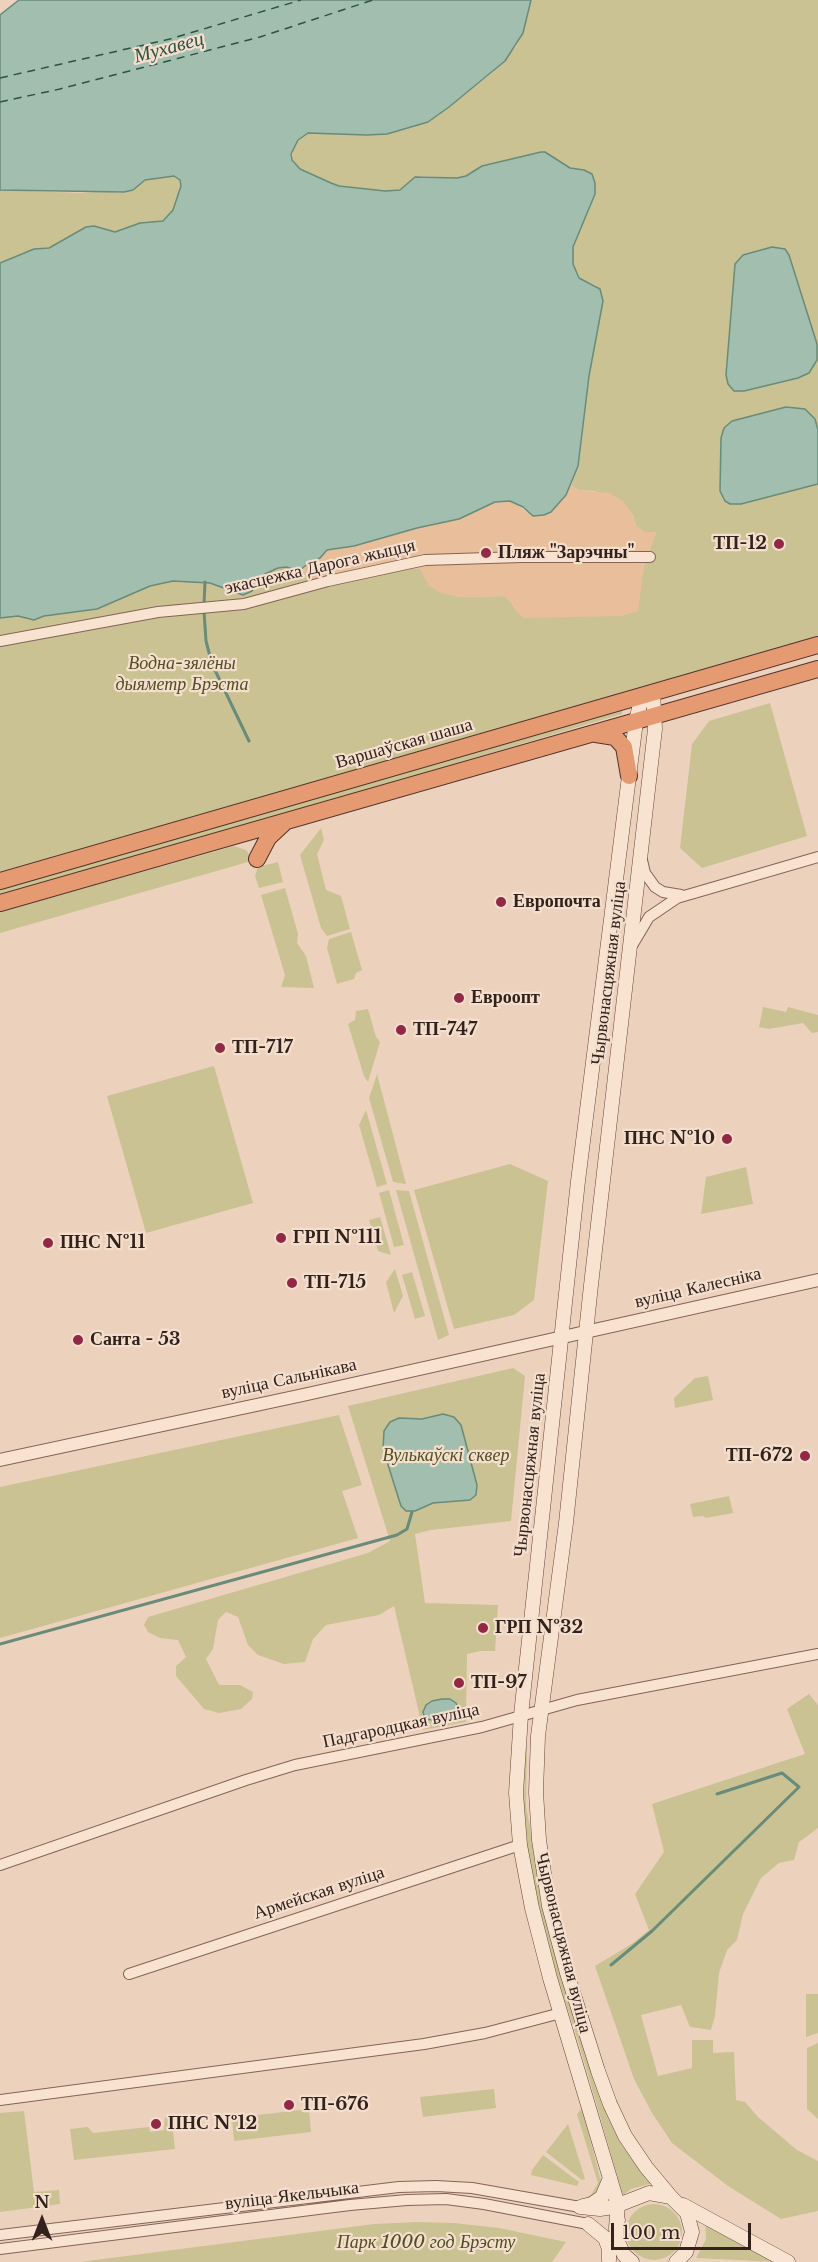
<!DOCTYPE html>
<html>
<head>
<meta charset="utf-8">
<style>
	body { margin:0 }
	#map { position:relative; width:818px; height:2262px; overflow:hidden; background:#ecd2bd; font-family:"Libre Baskerville",serif }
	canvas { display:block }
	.north { position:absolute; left:12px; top:2190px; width:60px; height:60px; -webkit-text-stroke:4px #f4decd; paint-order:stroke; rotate:0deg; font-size:16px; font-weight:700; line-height:24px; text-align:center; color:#33211b }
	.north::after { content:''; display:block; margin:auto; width:21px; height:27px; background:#33211b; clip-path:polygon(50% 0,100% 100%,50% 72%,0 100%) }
	.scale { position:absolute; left:611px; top:2223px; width:140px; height:27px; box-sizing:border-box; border:3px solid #33211b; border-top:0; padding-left:8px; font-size:18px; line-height:21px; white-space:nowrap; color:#33211b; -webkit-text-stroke:4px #f4decd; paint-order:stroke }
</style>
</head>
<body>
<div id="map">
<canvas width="818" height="2262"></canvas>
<div class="north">N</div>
<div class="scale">100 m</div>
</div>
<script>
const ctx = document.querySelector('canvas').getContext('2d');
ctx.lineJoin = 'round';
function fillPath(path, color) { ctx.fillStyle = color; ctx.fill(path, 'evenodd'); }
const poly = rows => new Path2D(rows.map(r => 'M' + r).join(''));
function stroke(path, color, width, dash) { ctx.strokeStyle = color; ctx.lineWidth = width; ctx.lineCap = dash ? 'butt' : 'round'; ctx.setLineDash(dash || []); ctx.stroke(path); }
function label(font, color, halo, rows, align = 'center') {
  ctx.font = font + ' "Libre Baskerville",serif'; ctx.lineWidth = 4.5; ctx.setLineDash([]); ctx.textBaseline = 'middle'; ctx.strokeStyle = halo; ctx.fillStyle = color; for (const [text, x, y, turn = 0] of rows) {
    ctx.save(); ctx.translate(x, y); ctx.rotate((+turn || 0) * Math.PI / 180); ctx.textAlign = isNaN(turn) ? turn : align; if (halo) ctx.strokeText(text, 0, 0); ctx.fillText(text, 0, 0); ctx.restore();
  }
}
fillPath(poly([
	[531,0,818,0,818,638,0,877,0,618,18,616,30,620,37,620,44,616,97,609,150,586,173,581,210,583,243,595,252,591,269,572,282,567,296,571,302,570,316,583,413,568,421,569,429,586,460,597,504,596,510,601,518,613,641,582,644,566,656,532,644,532,636,526,633,515,595,491,579,490,571,486,578,466,589,376,603,301,596,285,579,278,573,264,573,247,595,194,584,170,570,168,545,152,541,152,477,169,466,176,457,178,421,176,400,190,385,191,339,186,300,169,292,160,293,147,303,135,308,133,367,135,387,134,449,107,491,74,516,47,523,33],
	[174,176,180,180,180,190,173,210,163,221,140,223,115,232,94,226,63,239,49,248,34,249,0,263,0,190,83,193,103,191,119,193,136,187,145,180],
	[770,703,807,836,702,868,680,848,692,744,709,721],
	[622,709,622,714,346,796,0,895,0,888],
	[321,828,324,840,317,854,326,890,341,896,350,929,327,936,321,928,300,855],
	[234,846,246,850,251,857,248,862,0,933,0,912],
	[278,862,283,882,259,888,255,876,258,867],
	[285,888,298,934,297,943,306,956,314,988,281,987,285,975,261,895],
	[351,932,362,970,356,973,354,979,337,984,327,948,329,939],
	[763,1007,786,1012,788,1007,818,1015,818,1032,812,1033,803,1023,769,1029,759,1027],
	[368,1009,376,1037,380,1042,368,1082,364,1076,348,1024,355,1020,356,1011],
	[214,1066,253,1203,146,1233,107,1096],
	[377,1074,406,1184,393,1182,369,1098],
	[366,1110,387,1184,377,1187,359,1125],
	[510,1164,548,1181,534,1300,514,1315,454,1329,414,1190],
	[746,1167,753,1204,701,1214,706,1177],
	[389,1190,404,1245,394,1247,379,1193],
	[396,1190,409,1191,449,1335,438,1340],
	[380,1217,391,1255,378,1251,369,1220],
	[395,1269,403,1296,394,1313,386,1282],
	[412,1272,425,1316,415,1319,402,1275],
	[513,1368,525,1376,511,1521,431,1530,415,1534,425,1603,498,1605,495,1651,480,1651,467,1654,466,1722,423,1730,394,1606,379,1615,326,1625,313,1639,305,1662,284,1664,258,1655,248,1645,238,1617,226,1612,218,1620,213,1649,206,1659,219,1685,240,1685,253,1692,252,1699,241,1709,219,1713,204,1709,176,1676,176,1666,186,1657,178,1640,160,1638,148,1632,144,1625,148,1617,368,1553,390,1541,348,1406],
	[708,1376,713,1400,675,1408,674,1398,695,1378],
	[339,1415,362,1485,342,1491,358,1538,0,1638,0,1487],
	[729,1496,733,1513,706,1518,703,1516,693,1517,690,1504],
	[809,1694,818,1705,818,1828,799,1842,794,1860,779,1863,761,1878,743,1914,737,1940,727,1950,719,1973,715,2016,711,2030,690,2027,681,2005,641,2015,658,2076,692,2068,692,2040,713,2040,713,2053,734,2052,736,2100,745,2102,758,2117,797,2150,818,2161,818,2211,781,2219,728,2186,672,2143,652,2113,634,2079,595,1966,633,1943,649,1930,635,1894,664,1852,652,1804,805,1754,787,1709],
	[525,1747,527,1747,526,1806,548,1925,607,2116,619,2141,635,2164,653,2183,631,2189,623,2195,579,2044,547,1945,539,1911,527,1843,524,1805],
	[806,1994,818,1994,818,2033,806,2037],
	[818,2043,818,2119,807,2109,807,2048],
	[494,2089,496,2108,423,2117,420,2097],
	[582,2108,601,2181,596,2192,591,2197,582,2199,591,2195,598,2183,577,2114],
	[309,2109,311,2132,234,2141,232,2118],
	[24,2111,34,2192,59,2190,60,2204,0,2212,0,2113],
	[165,2117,170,2118,172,2122,175,2149,74,2160,70,2129,88,2127,93,2133,149,2127,150,2132,164,2130],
	[568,2124,585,2179,582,2180,546,2152],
	[543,2155,579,2182,577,2186,531,2175,532,2170],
	'626 2232a28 28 0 1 1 56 0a28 28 0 1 1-56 0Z',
	[705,2221,778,2262,696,2258,706,2239],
	[417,2222,454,2223,499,2228,566,2242,552,2262,80,2262,374,2224]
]), '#cac292');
fillPath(poly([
	[571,486,579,490,609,493,623,501,633,515,636,526,644,532,656,532,644,566,638,611,622,616,524,618,518,613,510,601,504,596,460,597,441,593,429,586,420,569,413,568,316,583,302,570,310,562,320,558,327,550,354,546,417,528,459,519,495,502,510,500,527,512,551,512]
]), '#e8bf9a');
const water = poly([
	[19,0,531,0,523,33,505,61,449,107,428,122,387,134,367,135,308,133,298,140,291,154,292,160,300,169,331,183,339,186,385,191,400,190,415,177,457,178,466,176,482,166,541,152,545,152,570,168,584,170,592,174,595,183,595,194,573,247,573,264,579,278,600,289,603,301,589,376,578,466,566,495,551,512,544,515,533,516,523,507,510,501,495,502,459,519,417,528,354,546,327,550,320,558,310,562,299,571,286,567,278,568,265,574,252,591,243,595,210,583,173,581,150,586,97,609,44,616,34,620,18,616,0,618,0,263,34,249,49,248,86,227,94,226,115,232,140,223,163,221,173,210,181,186,180,180,174,176,145,180,133,190,124,192,0,190,0,15,19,0],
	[772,247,785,249,789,255,817,344,817,360,809,373,798,378,744,391,734,391,728,384,726,375,735,264,743,255,772,247],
	[786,407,805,409,815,419,818,430,818,484,741,504,730,504,725,501,720,491,721,438,724,428,732,421,786,407],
	[443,1414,454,1417,461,1425,477,1485,476,1495,470,1500,433,1503,415,1511,406,1511,401,1506,383,1449,384,1431,390,1422,399,1418,422,1419,443,1414],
	[442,1699,450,1699,456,1703,459,1709,457,1716,439,1721,425,1719,423,1712,426,1705,432,1701,442,1699]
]);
fillPath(water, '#a1beae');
stroke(water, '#698b7a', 1.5);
stroke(poly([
	[204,604,205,582],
	[204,611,206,641,212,664,249,741],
	[0,1644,397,1535,407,1529,412,1512],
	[611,1965,652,1931,799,1787,782,1773,717,1794]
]), '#698b7a', 3);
stroke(poly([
	[0,78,170,39,301,0],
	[0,102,60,89,260,37,373,0]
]), '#2b5346', 1.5, [8, 6]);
const minor = poly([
	[0,641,158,612,244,604,328,581,425,560,521,557,650,557],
	[642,860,645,873,655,887,663,892,681,895],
	[633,944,649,917,677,898,818,857],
	[0,1865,246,1780,295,1765,482,1727,577,1700,818,1654],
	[129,1974,520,1845],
	[0,2100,424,2044,485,2033,561,2013],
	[0,2235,399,2187,436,2186,472,2188,580,2207],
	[0,2249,350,2205,407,2200,446,2199,484,2204,588,2224]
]);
const tertiary = poly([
	[0,1460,303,1395,818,1280]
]);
const secondary = poly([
	[653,693,655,729,591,1285,566,1523,538,1736,536,1792,539,1840,549,1906,567,1973,598,2071,610,2104,625,2136,646,2167,671,2197],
	[683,2205,788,2262],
	[583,2206,592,2204,602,2197,610,2178],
	[580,2207,600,2209,613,2207,649,2193,671,2197,687,2213,692,2232,686,2252,676,2262],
	[618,2220,616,2228,617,2240,624,2255,632,2262],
	[588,2224,605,2238,609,2249,609,2260],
	[616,2228,618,2205,550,1978,532,1908,520,1845,516,1793,521,1715,578,1181,636,721,642,696]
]);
const trunk = poly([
	[596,734,615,737,624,747,629,776],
	[257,859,268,838,283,824],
	[0,881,818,645],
	[0,903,818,669]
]);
stroke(minor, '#846357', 12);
stroke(tertiary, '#846357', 14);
stroke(secondary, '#65453a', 15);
stroke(trunk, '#51332c', 18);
stroke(minor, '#f8e2d0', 10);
stroke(tertiary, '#f8e2d0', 12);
stroke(secondary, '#f8e2d0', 14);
stroke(trunk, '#e69a72', 16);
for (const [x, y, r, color] of [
	[779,544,6,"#912845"],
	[486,553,6,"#912845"],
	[501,902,6,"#912845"],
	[459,998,6,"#912845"],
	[401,1030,6,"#912845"],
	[220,1048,6,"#912845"],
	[727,1139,6,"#912845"],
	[281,1238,6,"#912845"],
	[48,1243,6,"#912845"],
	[292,1283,6,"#912845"],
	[78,1340,6,"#912845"],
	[805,1456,6,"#912845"],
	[483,1628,6,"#912845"],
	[459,1683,6,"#912845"],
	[289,2105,6,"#912845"],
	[156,2124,6,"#912845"]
]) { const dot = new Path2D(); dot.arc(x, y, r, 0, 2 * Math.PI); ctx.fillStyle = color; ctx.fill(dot); stroke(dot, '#f4decd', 2); }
label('bold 18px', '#33211b', '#f4decd', [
	["ТП-12",767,544,"right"],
	["Пляж \"Зарэчны\"",498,553],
	["Европочта",513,902],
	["Евроопт",471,998],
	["ТП-747",413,1030],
	["ТП-717",232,1048],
	["ПНС №10",715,1139,"right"],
	["ГРП №111",293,1238],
	["ПНС №11",60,1243],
	["ТП-715",304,1283],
	["Санта - 53",90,1340],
	["ТП-672",793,1456,"right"],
	["ГРП №32",495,1628],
	["ТП-97",471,1683],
	["ТП-676",301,2105],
	["ПНС №12",168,2124]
], 'left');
label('18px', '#33211b', '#f4decd', [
	["экасцежка Дарога жыцця",320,567,-13],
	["Варшаўская шаша",404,744,-16],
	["Чырвонасцяжная вуліца",609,973,-83],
	["вуліца Калесніка",698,1288,-13],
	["вуліца Сальнікава",289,1379,-12],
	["Чырвонасцяжная вуліца",530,1465,-84],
	["Падгародцкая вуліца",401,1726,-12],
	["Армейская вуліца",319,1893,-18],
	["Чырвонасцяжная вуліца",563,1943,76],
	["вуліца Якельчыка",292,2196,-7]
]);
label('italic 18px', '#4f4f22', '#f4decd', [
	["Водна-зялёны",182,664],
	["дыяметр Брэста",182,685],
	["Вулькаўскі сквер",446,1456],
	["Парк 1000 год Брэсту",426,2243]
]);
label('italic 20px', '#2b5346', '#f4decd', [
	["Мухавец",169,48,-15]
]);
</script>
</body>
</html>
